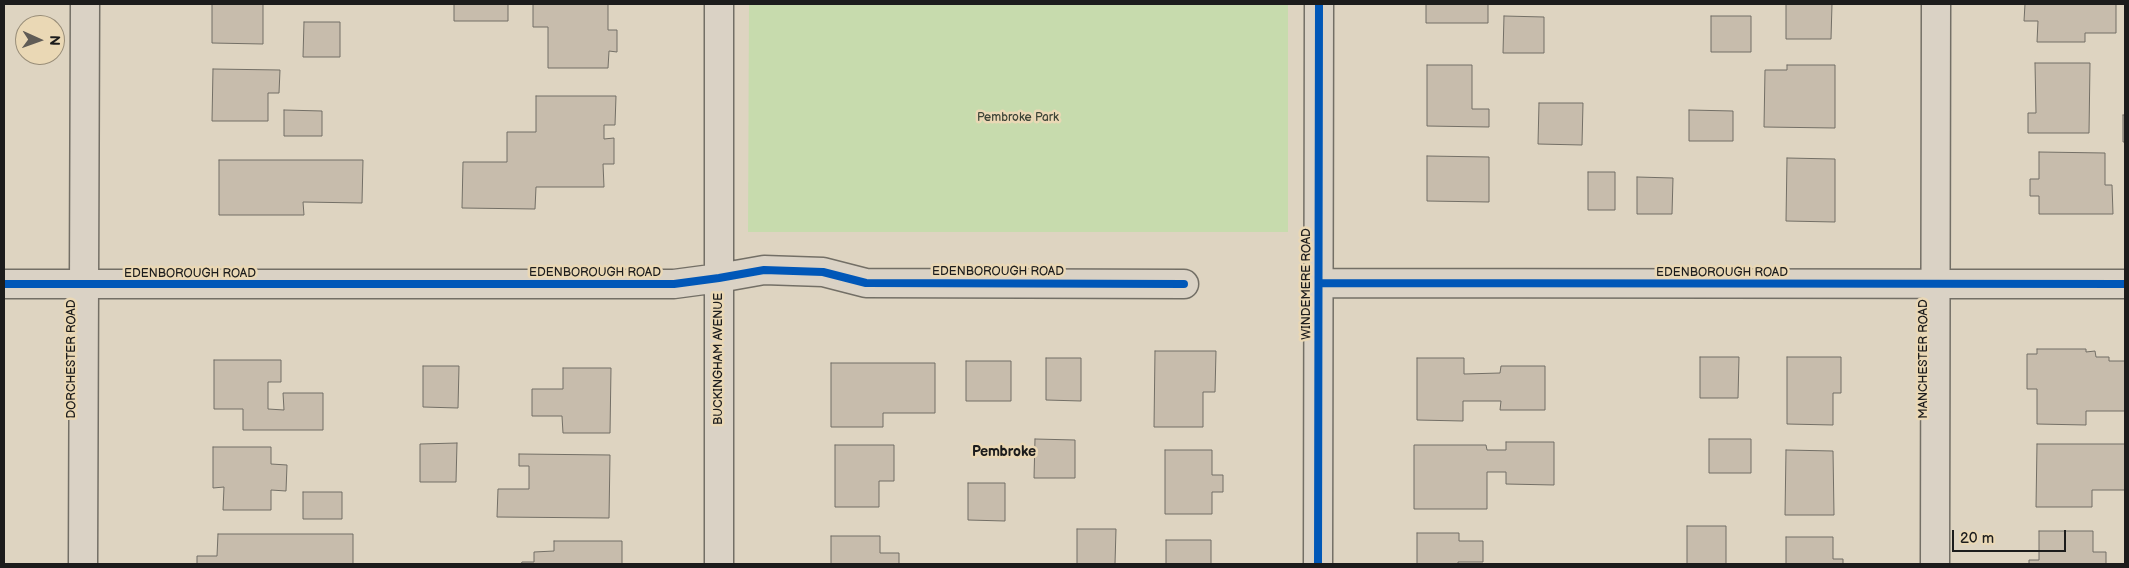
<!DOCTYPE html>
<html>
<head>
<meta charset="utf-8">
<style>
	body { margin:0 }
	#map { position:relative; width:2129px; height:568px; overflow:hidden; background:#ded4c1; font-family:"Balsamiq Sans",sans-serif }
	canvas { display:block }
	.frame { position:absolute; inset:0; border:5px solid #1c1c1c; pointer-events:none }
	.north { position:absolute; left:15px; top:15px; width:50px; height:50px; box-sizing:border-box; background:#ead8b5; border:1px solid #988d78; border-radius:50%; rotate:92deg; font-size:14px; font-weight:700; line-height:20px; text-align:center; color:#1c1c1c }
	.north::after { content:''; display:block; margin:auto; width:18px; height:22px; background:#605c56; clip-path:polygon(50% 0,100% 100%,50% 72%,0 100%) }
	.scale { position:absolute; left:1952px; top:530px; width:114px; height:22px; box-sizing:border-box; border:2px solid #1c1c1c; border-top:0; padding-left:6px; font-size:15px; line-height:18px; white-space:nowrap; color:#1c1c1c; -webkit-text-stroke:4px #ead8b5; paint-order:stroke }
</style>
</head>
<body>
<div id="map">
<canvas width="2129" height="568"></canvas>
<div class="frame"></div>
<div class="north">N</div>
<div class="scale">20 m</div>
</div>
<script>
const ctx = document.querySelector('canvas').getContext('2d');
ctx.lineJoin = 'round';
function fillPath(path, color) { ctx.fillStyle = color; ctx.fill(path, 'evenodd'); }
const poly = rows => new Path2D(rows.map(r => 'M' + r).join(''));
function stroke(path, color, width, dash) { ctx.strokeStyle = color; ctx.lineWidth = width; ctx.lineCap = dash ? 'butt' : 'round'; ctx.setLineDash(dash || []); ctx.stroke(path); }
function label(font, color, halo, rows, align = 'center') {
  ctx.font = font + ' "Balsamiq Sans",sans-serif'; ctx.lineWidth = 5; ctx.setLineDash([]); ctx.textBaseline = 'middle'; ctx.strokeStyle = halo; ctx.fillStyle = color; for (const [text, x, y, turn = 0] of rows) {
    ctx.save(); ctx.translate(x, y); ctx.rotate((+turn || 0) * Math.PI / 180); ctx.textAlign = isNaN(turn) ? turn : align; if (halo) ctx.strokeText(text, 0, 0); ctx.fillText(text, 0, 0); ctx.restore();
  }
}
fillPath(poly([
	[749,4,1288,4,1288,232,748,232]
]), '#c7dbad');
const building = poly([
	[212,4,263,4,263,44,212,43,212,4],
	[454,4,508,4,508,21,454,21,454,4],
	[533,4,608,4,608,30,617,30,617,52,609,51,608,68,548,68,548,27,533,27,533,4],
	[1426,4,1488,4,1488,23,1426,23,1426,4],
	[1786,4,1832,4,1831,39,1786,39,1786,4],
	[2025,4,2116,4,2116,33,2085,33,2085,42,2037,42,2038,21,2024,21,2025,4],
	[1504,16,1544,17,1544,53,1503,53,1504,16],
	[1711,16,1751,16,1751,52,1711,52,1711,16],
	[304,22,340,22,340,57,303,57,304,22],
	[2035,63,2090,63,2089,133,2028,133,2028,113,2036,113,2035,63],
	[1427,65,1472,65,1472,109,1489,109,1489,127,1427,126,1427,65],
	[1787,65,1835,65,1835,128,1764,127,1765,70,1787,70,1787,65],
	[213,69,280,70,279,93,268,93,268,121,212,121,213,69],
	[536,96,616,96,615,125,604,125,604,139,614,138,614,164,603,164,604,187,536,187,535,209,462,208,463,162,507,162,507,132,536,132,536,96],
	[1539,103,1583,103,1582,145,1538,144,1539,103],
	[284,110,322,111,322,136,284,136,284,110],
	[1689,110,1733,111,1733,141,1689,141,1689,110],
	[2123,115,2125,115,2125,142,2123,142,2123,115],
	[2039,152,2105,153,2105,185,2112,185,2113,214,2039,214,2039,196,2030,196,2030,179,2039,179,2039,152],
	[1427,156,1489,157,1489,202,1427,201,1427,156],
	[1787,158,1835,159,1835,222,1786,221,1787,158],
	[219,160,363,160,362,203,303,202,304,215,219,215,219,160],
	[1588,172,1615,172,1615,210,1588,210,1588,172],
	[1637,177,1673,178,1672,214,1637,214,1637,177],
	[2037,349,2086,349,2086,352,2095,351,2096,357,2109,357,2109,361,2125,361,2125,411,2086,411,2086,425,2037,424,2037,389,2027,389,2027,354,2037,354,2037,349],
	[1155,351,1216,351,1215,392,1203,392,1203,427,1154,427,1155,351],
	[1700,357,1739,357,1738,398,1700,398,1700,357],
	[1787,357,1841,357,1841,393,1833,393,1833,425,1787,424,1787,357],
	[1046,358,1081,358,1081,401,1046,400,1046,358],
	[1417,358,1464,358,1464,374,1500,373,1501,366,1545,366,1545,410,1500,410,1501,401,1463,401,1463,421,1417,420,1417,358],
	[214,360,281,360,281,382,268,382,268,409,284,410,283,393,323,393,323,430,243,430,243,409,214,409,214,360],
	[966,361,1011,361,1011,401,966,401,966,361],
	[831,363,935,363,935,413,883,413,883,427,831,427,831,363],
	[423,366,459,366,458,408,423,407,423,366],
	[563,368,611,368,610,433,563,433,562,416,532,416,532,389,563,389,563,368],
	[1035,439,1075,440,1075,478,1034,478,1035,439],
	[1709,439,1751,439,1751,473,1709,473,1709,439],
	[1506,442,1554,442,1554,485,1506,484,1506,472,1487,472,1487,509,1414,509,1414,445,1486,445,1487,450,1506,450,1506,442],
	[457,443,456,482,420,482,420,444,457,443],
	[2037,444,2125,444,2125,490,2092,490,2092,507,2036,507,2037,444],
	[835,445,894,445,894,481,879,481,879,507,835,507,835,445],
	[213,447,271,447,271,464,287,465,286,491,271,490,271,510,223,510,224,487,213,488,213,447],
	[1165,450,1212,450,1212,475,1223,475,1223,492,1212,492,1212,514,1165,514,1165,450],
	[1786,450,1833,451,1834,515,1785,515,1786,450],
	[519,454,610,455,609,518,497,517,498,489,529,489,529,466,519,466,519,454],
	[968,483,1005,483,1005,521,968,520,968,483],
	[303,492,342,492,342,519,303,519,303,492],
	[1687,526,1726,526,1726,564,1687,564,1687,526],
	[1077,529,1116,529,1115,564,1077,564,1077,529],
	[2039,531,2093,531,2093,552,2106,552,2106,564,2029,564,2029,560,2039,560,2039,531],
	[1417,533,1459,533,1459,541,1483,541,1483,562,1458,562,1458,564,1417,564,1417,533],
	[218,534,353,534,353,564,197,564,197,556,217,556,218,534],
	[831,536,880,536,880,553,899,553,899,564,831,564,831,536],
	[1786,537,1833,537,1833,559,1843,559,1843,564,1786,564,1786,537],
	[1166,540,1211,540,1211,564,1166,564,1166,540],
	[554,541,622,541,622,564,521,564,522,562,534,562,534,552,554,551,554,541]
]);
fillPath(building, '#c7bcac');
stroke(building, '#736f66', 1);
const street = poly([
	[719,4,719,564],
	[1319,283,2125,284],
	[4,284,674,284,719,278,764,270,823,272,866,283,1184,284],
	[83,564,85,4],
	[1318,564,1319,4],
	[1935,564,1936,4]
]);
stroke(street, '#736f66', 31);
stroke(street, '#dad2c5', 28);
stroke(poly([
	[1319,283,2125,284],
	[4,284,674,284,719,278,764,270,823,272,866,283,1184,284],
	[1318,564,1319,4]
]), '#0057b8', 8);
label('12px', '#3b4336', '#ead8b5', [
	["Pembroke Park",1018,118]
]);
label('12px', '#1c1c1c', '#ead8b5', [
	["EDENBOROUGH ROAD",998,272],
	["EDENBOROUGH ROAD",595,273],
	["EDENBOROUGH ROAD",1722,273],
	["EDENBOROUGH ROAD",190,274],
	["WINDEMERE ROAD",1307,284,-90],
	["DORCHESTER ROAD",72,359,-90],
	["BUCKINGHAM AVENUE",719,359,-90],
	["MANCHESTER ROAD",1924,359,-90]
]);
label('bold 14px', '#1c1c1c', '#ead8b5', [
	["Pembroke",1004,452]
]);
</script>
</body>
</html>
